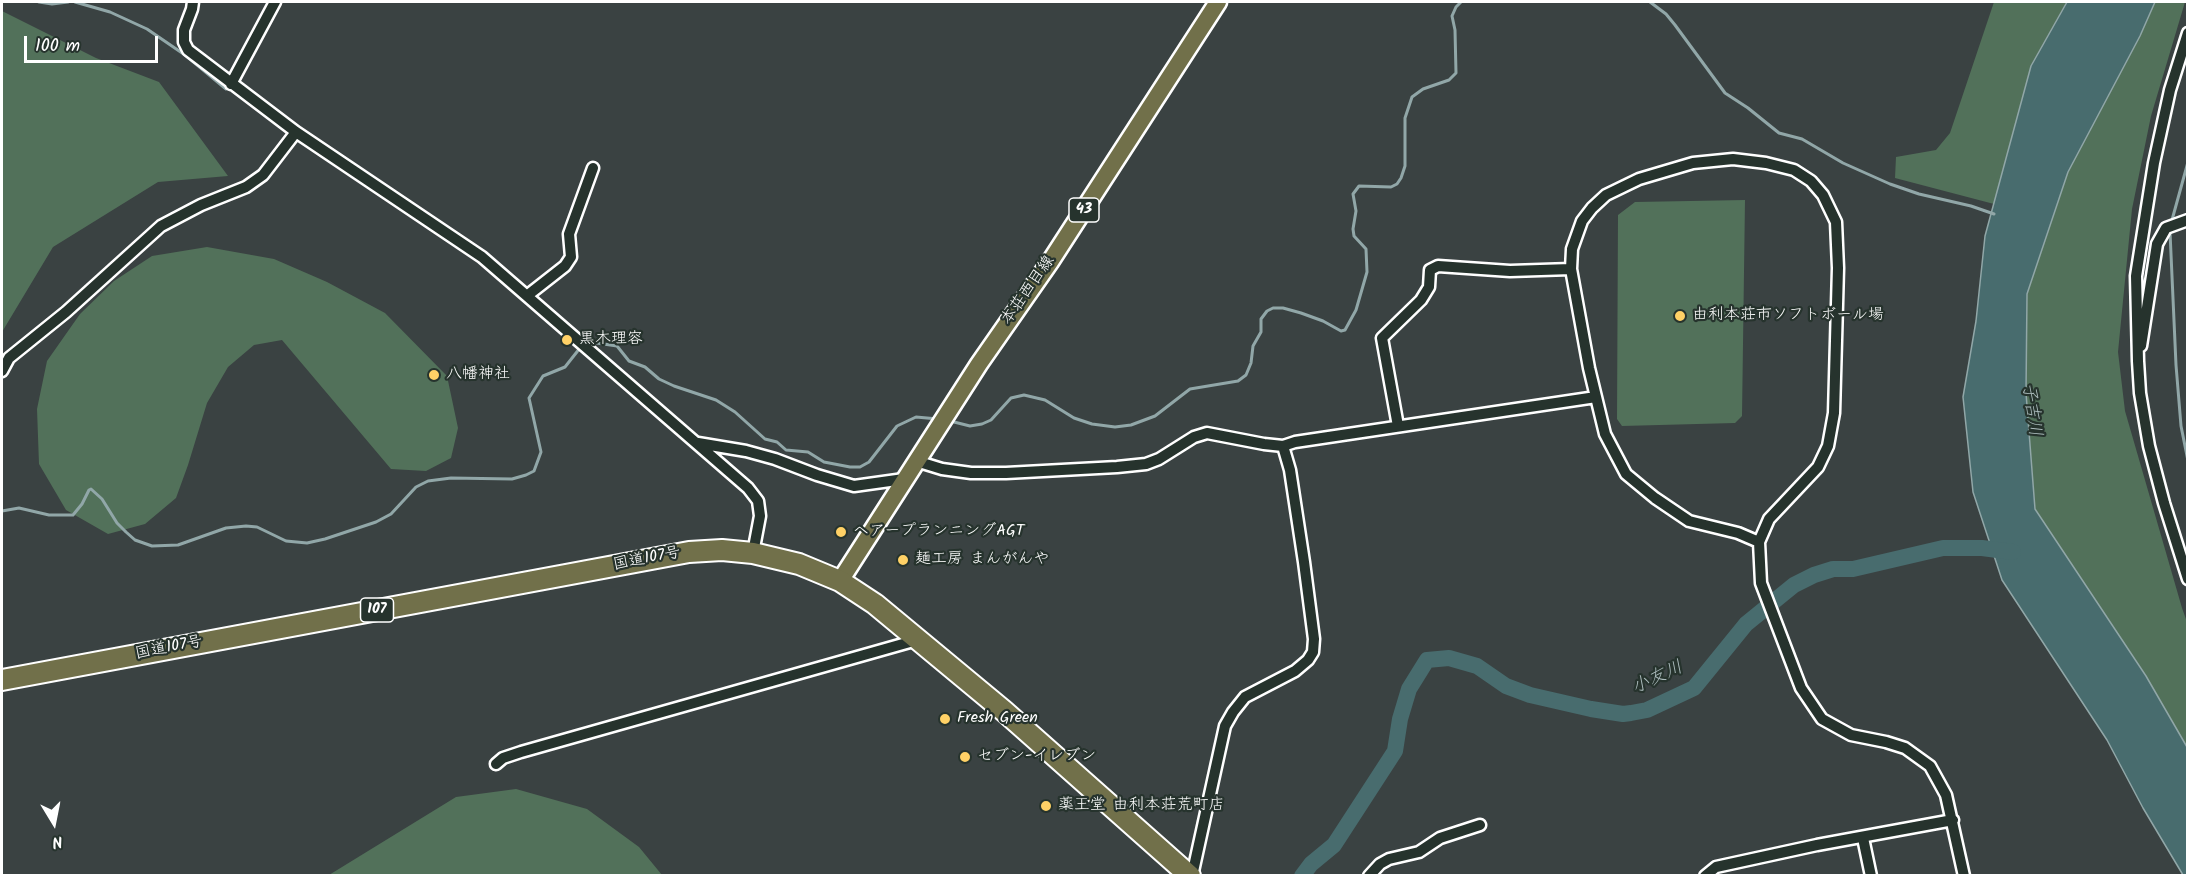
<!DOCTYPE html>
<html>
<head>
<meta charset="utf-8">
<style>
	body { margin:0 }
	#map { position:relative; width:2189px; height:877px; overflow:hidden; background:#3a4242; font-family:Kalam,sans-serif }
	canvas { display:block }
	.frame { position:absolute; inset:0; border:3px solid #fff; pointer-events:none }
	.north { position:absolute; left:24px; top:793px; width:60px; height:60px; -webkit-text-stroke:4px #26332d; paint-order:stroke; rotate:170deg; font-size:16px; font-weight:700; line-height:24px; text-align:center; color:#fff }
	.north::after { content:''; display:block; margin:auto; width:21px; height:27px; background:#fff; clip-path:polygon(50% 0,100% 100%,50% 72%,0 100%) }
	.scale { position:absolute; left:24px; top:36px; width:134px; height:27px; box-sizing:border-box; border:3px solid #fff; border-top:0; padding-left:8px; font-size:18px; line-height:21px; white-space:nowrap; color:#fff; -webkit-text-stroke:4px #26332d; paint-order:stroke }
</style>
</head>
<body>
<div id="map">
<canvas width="2189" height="877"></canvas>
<div class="frame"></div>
<div class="north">N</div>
<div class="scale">100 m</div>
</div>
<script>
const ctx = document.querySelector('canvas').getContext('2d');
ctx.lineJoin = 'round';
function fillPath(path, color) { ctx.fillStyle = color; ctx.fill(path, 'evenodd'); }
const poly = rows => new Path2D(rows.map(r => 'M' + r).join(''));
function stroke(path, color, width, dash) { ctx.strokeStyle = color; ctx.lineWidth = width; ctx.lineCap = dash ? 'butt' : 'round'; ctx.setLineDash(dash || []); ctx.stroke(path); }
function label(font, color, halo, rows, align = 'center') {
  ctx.font = font + ' Kalam,"Klee One",sans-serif'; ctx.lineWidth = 4.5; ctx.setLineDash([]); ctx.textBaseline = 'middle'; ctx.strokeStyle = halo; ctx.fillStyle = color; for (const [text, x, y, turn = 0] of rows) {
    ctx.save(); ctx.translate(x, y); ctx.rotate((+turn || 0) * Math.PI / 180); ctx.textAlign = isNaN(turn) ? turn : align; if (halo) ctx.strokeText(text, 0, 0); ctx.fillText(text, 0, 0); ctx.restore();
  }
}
fillPath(poly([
	[1994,2,2067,2,2031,66,1994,204,1895,178,1896,157,1936,150,1950,133],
	[2155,2,2185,2,2151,116,2132,209,2118,352,2125,411,2182,608,2187,622,2187,747,2146,676,2035,509,2026,393,2027,294,2068,172,2140,36],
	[2,11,96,58,159,82,228,176,158,182,53,247,2,332],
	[1745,200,1742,416,1735,423,1622,426,1617,419,1618,215,1635,202],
	[207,247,274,259,327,282,385,313,447,376,458,428,451,458,426,471,391,469,282,340,254,345,228,367,207,403,188,465,176,498,145,524,108,534,66,510,39,464,37,409,47,361,80,314,114,281,152,256],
	[516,789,587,809,639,847,662,875,329,875,456,797]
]), '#52715a');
const water = poly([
	[2067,2,2155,2,2140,36,2068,172,2027,294,2026,393,2035,509,2146,676,2187,747,2187,875,2183,875,2143,808,2107,740,2002,580,1973,492,1963,397,1976,321,1985,236,2031,66,2067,2]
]);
fillPath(water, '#486c6e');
stroke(water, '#91a7a8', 1.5);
stroke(poly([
	[39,2,52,4,68,2],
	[75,2,110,12,147,29,185,55,226,89],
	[1650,2,1666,14,1675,25,1725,93,1748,108,1779,133,1802,139,1843,163,1890,184,1919,194,1971,206,1994,214],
	[2172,220,2188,162],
	[2170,232,2176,365,2181,426,2188,461],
	[590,342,617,346,629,361,645,367,659,379,674,386,716,400,735,412,765,439,777,442,786,450,808,452,824,462,850,467,860,467,869,462,897,426,916,417,938,419],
	[950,421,970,426,982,424,991,420,1011,398,1024,395,1045,400,1074,418,1092,424,1115,427,1131,425,1155,416,1190,389,1238,381,1246,375,1251,363,1253,346,1261,332,1261,319,1267,311,1273,308,1283,308,1301,313,1323,321,1341,331,1345,330,1356,310,1367,272,1366,249,1354,236,1353,229,1356,211,1353,194,1359,186,1391,187,1397,184,1401,178,1405,166,1405,118,1412,97,1423,89,1449,80,1456,73,1455,30,1452,16,1456,7,1461,2],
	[2,511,19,508,49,515,73,515,82,504,89,490,91,489,102,499,117,523,126,532,135,540,152,546,178,545,226,528,246,526,257,527,286,541,307,543,325,539,376,522,391,514,416,487,428,481,451,478,512,479,526,475,534,471,541,452,529,398,543,376,565,367,580,348]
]), '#91a7a8', 3);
stroke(poly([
	[1302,876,1311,864,1334,845,1395,751,1400,719,1409,689,1427,660,1449,658,1477,666,1506,686,1530,695,1591,709,1623,714,1631,713,1647,710,1694,688,1746,624,1794,585,1814,575,1833,569,1853,569,1943,548,1982,548,2013,552]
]), '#486c6e', 16);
const street = poly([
	[193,2,192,9,184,30,184,42,188,50,296,132,482,257,748,488,758,501,760,516,753,553],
	[2188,33,2170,90,2154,163,2136,276,2138,361,2140,393,2149,446,2164,503,2188,579],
	[231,84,275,2],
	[528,295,565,266,571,257,569,234,593,168],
	[2141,346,2157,244,2166,228,2188,220],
	[2,371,9,358,66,312,161,226,201,205,246,187,263,175,296,132],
	[1398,426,1382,338,1421,300,1429,287,1430,270,1438,266,1510,271,1571,269],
	[698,443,746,451,775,459,817,475,854,486,904,479],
	[916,461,942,469,971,473,1006,473,1117,467,1146,464,1159,459,1194,437,1207,433,1264,444,1283,446,1295,442,1596,397],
	[1759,542,1738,533,1689,521,1655,498,1626,474,1605,434,1589,368,1571,269,1572,249,1582,221,1592,208,1606,195,1639,179,1693,163,1733,159,1766,163,1794,170,1811,181,1823,195,1836,222,1838,268,1834,413,1828,446,1818,467,1769,519,1759,542,1761,583,1801,688,1822,719,1851,735,1886,742,1905,748,1930,766,1946,795,1964,876],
	[496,764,503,758,521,752,917,640],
	[1863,838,1871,876],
	[1192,876,1225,726,1233,712,1245,697,1295,671,1308,660,1313,652,1314,639,1304,562,1290,470,1283,446],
	[1369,876,1380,864,1389,859,1419,852,1440,838,1480,825],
	[1705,876,1716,867,1817,845,1953,820]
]);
const primary = poly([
	[840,581,979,364,1050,262,1218,2]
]);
const highway = poly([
	[2,680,689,552,722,550,753,553,799,564,840,581,875,604,1004,711,1190,876]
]);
stroke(street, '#fff', 15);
stroke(primary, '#fff', 21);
stroke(highway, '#fff', 24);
stroke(street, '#26332d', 10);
stroke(primary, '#71704a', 16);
stroke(highway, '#71704a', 20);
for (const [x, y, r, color] of [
	[1680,316,6,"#ffd166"],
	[567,340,6,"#ffd166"],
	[434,375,6,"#ffd166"],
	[841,532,6,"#ffd166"],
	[903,560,6,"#ffd166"],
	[945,719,6,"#ffd166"],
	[965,757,6,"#ffd166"],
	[1046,806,6,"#ffd166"]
]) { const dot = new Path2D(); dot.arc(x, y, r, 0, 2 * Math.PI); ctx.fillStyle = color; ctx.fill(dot); stroke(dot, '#26332d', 2); }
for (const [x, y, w] of [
	[1084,210,30],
	[377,610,33]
]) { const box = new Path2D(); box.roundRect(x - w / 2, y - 12, w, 24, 4.5); ctx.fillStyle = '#26332d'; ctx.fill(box); stroke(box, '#fff', 1.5); }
label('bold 15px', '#fff', null, [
	["43",1084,210],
	["107",377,610]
]);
label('16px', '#fff', '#26332d', [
	["本荘西目線",1029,291,-55],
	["国道107号",647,560,-11],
	["国道107号",169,649,-11]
]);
label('16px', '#fff', '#26332d', [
	["由利本荘市ソフトボール場",1692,316],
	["黒木理容",579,340],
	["八幡神社",446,375],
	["ヘアープランニングAGT",853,532],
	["麺工房 まんがんや",915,560],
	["Fresh Green",957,719],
	["セブン-イレブン",977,757],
	["薬王堂 由利本荘荒町店",1058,806]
], 'left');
label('italic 18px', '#adbdbe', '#26332d', [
	["子吉川",2030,410,82],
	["小友川",1658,679,-25]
]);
</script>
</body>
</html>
